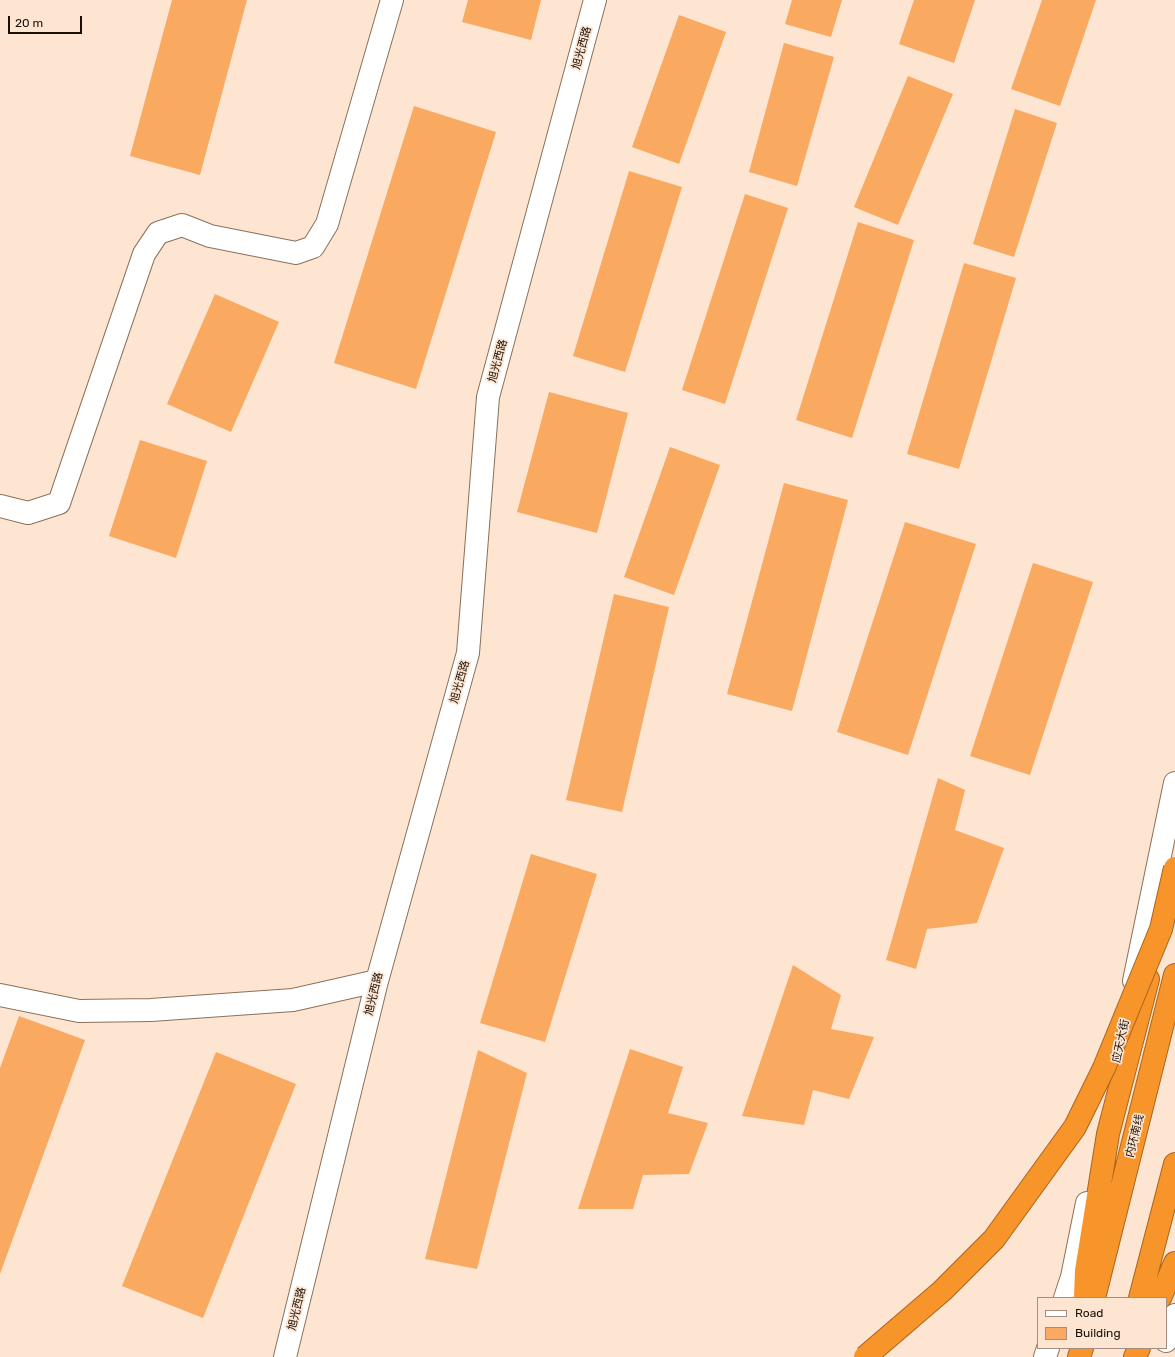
<!DOCTYPE html>
<html>
<head>
<meta charset="utf-8">
<style>
	body { margin:0 }
	#map { position:relative; width:1175px; height:1357px; overflow:hidden; background:#fde5d2; font-family:Rubik,sans-serif }
	canvas { display:block }
	.legend { position:absolute; left:1037px; top:1297px; width:130px; height:52px; box-sizing:border-box; background:#fde5d2; border:1px solid #a28f81; margin:0; padding:5px 7px; list-style:none; font-size:12px; color:#190f07 }
	.legend li { display:flex; align-items:center; gap:8px; height:20px }
	.legend b { width:20px; border:1px solid #a28f81 }
	.scale { position:absolute; left:8px; top:16px; width:74px; height:18px; box-sizing:border-box; border:2px solid #190f07; border-top:0; padding-left:5px; font-size:12px; line-height:14px; white-space:nowrap; color:#190f07; -webkit-text-stroke:3px #fde5d2; paint-order:stroke }
</style>
</head>
<body>
<div id="map">
<canvas width="1175" height="1357"></canvas>
<ul class="legend">
<li><b style="height:5px;background:#fff"></b>Road</li>
<li><b style="height:11px;background:#f9a960"></b>Building</li>
</ul>
<div class="scale">20 m</div>
</div>
<script>
const ctx = document.querySelector('canvas').getContext('2d');
ctx.lineJoin = 'round';
function fillPath(path, color) { ctx.fillStyle = color; ctx.fill(path, 'evenodd'); }
const poly = rows => new Path2D(rows.map(r => 'M' + r).join(''));
function stroke(path, color, width, dash) { ctx.strokeStyle = color; ctx.lineWidth = width; ctx.lineCap = dash ? 'butt' : 'round'; ctx.setLineDash(dash || []); ctx.stroke(path); }
function label(font, color, halo, rows, align = 'center') {
  ctx.font = font + ' Rubik,"Noto Sans SC",sans-serif'; ctx.lineWidth = 3.5; ctx.setLineDash([]); ctx.textBaseline = 'middle'; ctx.strokeStyle = halo; ctx.fillStyle = color; for (const [text, x, y, turn = 0] of rows) {
    ctx.save(); ctx.translate(x, y); ctx.rotate((+turn || 0) * Math.PI / 180); ctx.textAlign = isNaN(turn) ? turn : align; if (halo) ctx.strokeText(text, 0, 0); ctx.fillText(text, 0, 0); ctx.restore();
  }
}
fillPath(poly([
	[172,0,247,0,200,175,130,156],
	[468,0,541,0,531,40,462,22],
	[792,0,842,0,831,37,785,24],
	[914,0,975,0,954,63,899,44],
	[1042,0,1096,0,1060,106,1011,89],
	[679,15,726,32,679,164,632,147],
	[784,43,834,57,797,186,749,172],
	[908,76,953,94,898,225,854,207],
	[414,106,496,132,416,389,334,363],
	[1015,109,1057,123,1014,257,973,244],
	[629,171,682,187,625,372,573,356],
	[745,194,788,208,725,404,682,390],
	[858,222,914,240,852,438,796,420],
	[964,263,1016,278,959,469,907,454],
	[215,294,279,322,231,432,167,404],
	[549,392,628,413,597,533,517,512],
	[140,440,207,461,176,558,109,536],
	[670,447,720,465,674,595,624,577],
	[784,483,848,500,792,711,727,694],
	[905,522,976,544,908,755,837,732],
	[1033,563,1093,582,1030,775,970,756],
	[614,594,669,607,622,812,566,800],
	[938,778,965,790,955,830,1004,848,977,923,927,929,916,969,886,960],
	[531,854,597,874,545,1042,480,1023],
	[793,965,841,995,831,1029,874,1037,849,1099,813,1090,804,1125,742,1116],
	[19,1016,85,1040,0,1274,0,1068],
	[630,1049,683,1067,668,1113,708,1123,689,1174,643,1175,633,1209,578,1209],
	[478,1050,527,1073,477,1269,425,1259],
	[216,1052,296,1084,203,1318,122,1286]
]), '#f9a960');
const minor = poly([
	[0,506,28,513,59,503,144,254,158,233,182,225,210,236,296,253,313,247,327,224,392,0],
	[1134,981,1175,783],
	[0,995,79,1011,151,1010,293,1000,377,981],
	[1065,1298,1072,1277,1087,1203],
	[1166,1341,1175,1315],
	[285,1357,377,981,468,653,488,397,595,0],
	[1045,1357,1048,1348]
]);
const highway = poly([
	[1085,1298,1086,1271,1108,1134,1148,979],
	[1094,1298,1175,975],
	[1140,1298,1175,1164],
	[1160,1298,1175,1263],
	[1079,1357,1082,1348],
	[1135,1357,1139,1348]
]);
stroke(minor, '#8b715b', 24);
stroke(highway, '#a9651e', 24);
stroke(minor, '#fff', 22);
stroke(highway, '#f7942a', 22);
const highwayBridge = poly([
	[865,1357,942,1291,994,1239,1075,1127,1104,1068,1161,929,1175,868]
]);
stroke(highwayBridge, '#a9651e', 24, []);
stroke(highwayBridge, '#f7942a', 22);
label('11px', '#190f07', '#fde5d2', [
	["旭光西路",582,48,-75],
	["旭光西路",498,361,-75],
	["旭光西路",460,682,-74],
	["旭光西路",374,994,-76],
	["应天大街",1121,1041,-78],
	["内环南线",1135,1136,-76],
	["旭光西路",297,1309,-76]
]);
</script>
</body>
</html>
